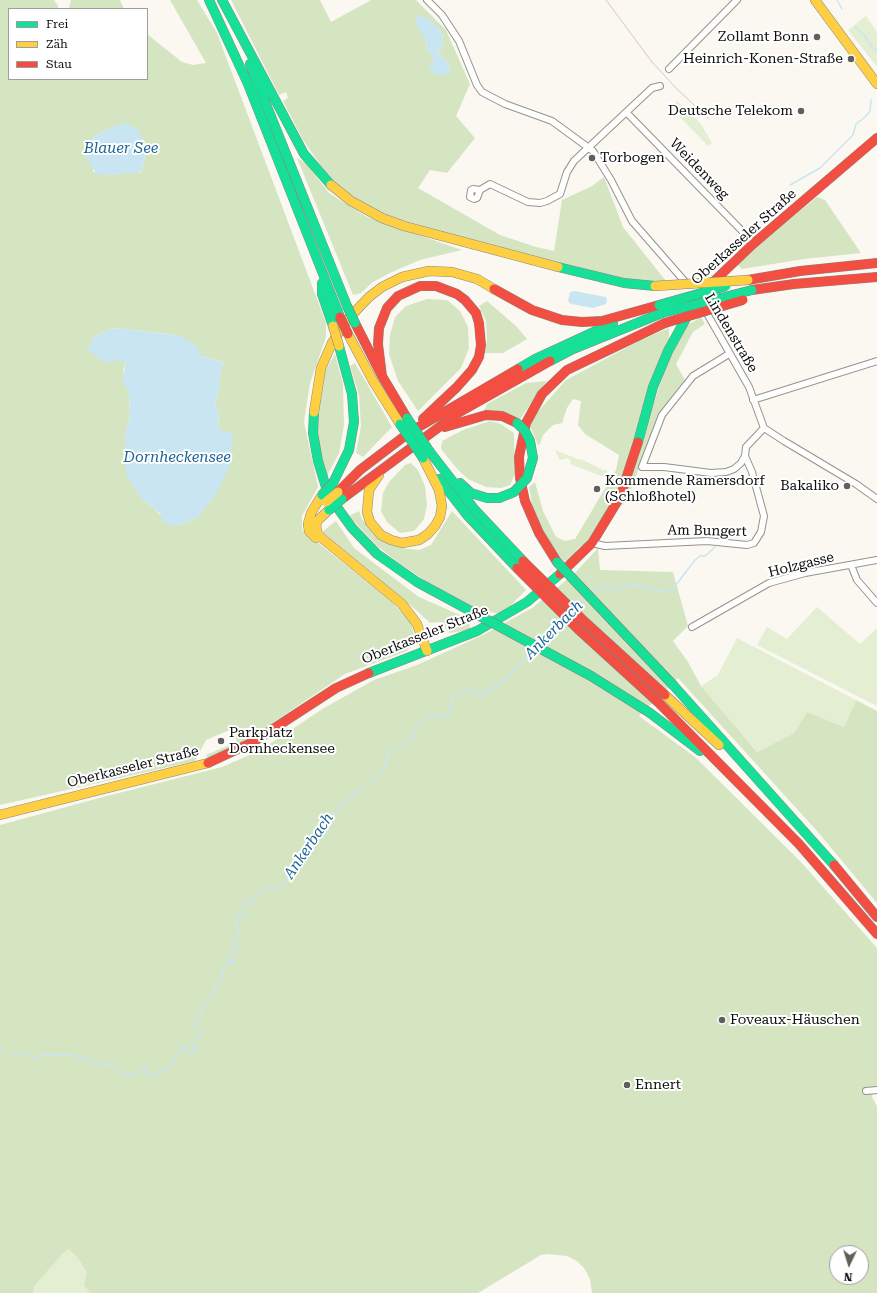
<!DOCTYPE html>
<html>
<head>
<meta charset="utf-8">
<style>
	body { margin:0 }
	#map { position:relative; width:877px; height:1293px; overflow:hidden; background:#faf8f1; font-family:"Roboto Serif",serif }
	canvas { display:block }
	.legend { position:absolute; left:8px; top:8px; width:140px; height:72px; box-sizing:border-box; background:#fff; border:1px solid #9e9e9e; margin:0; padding:5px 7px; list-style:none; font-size:12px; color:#0d0d0d }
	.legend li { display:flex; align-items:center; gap:8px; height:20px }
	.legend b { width:20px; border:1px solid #9e9e9e }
	.north { position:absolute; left:829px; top:1245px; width:40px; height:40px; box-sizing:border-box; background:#fff; border:1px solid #9e9e9e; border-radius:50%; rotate:184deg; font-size:11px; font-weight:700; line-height:16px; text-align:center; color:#0d0d0d }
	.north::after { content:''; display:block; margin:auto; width:14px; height:18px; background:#605f5d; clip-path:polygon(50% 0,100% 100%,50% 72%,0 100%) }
</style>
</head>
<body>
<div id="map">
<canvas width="877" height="1293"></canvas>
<ul class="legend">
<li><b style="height:5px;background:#16e098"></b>Frei</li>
<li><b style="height:5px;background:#ffcf43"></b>Zäh</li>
<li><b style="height:5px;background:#f24e42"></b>Stau</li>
</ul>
<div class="north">N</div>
</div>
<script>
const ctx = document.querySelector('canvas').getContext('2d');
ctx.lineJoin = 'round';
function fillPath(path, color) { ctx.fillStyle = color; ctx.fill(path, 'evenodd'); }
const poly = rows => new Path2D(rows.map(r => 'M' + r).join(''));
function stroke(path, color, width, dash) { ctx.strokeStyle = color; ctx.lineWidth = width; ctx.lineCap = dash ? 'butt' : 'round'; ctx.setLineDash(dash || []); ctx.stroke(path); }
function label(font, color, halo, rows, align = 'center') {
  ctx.font = font + ' "Roboto Serif",serif'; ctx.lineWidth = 4; ctx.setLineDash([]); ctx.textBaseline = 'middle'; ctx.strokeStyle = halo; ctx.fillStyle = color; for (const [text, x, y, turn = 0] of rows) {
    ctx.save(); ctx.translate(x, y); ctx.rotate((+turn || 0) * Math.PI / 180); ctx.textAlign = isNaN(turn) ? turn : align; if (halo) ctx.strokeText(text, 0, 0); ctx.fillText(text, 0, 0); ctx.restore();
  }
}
fillPath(poly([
	[866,16,877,32,877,67,848,30],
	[677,101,701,124,712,143,708,146,670,107],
	[555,450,580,460,581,459,603,470,607,470,607,473,604,474,604,477,570,464,571,461,568,458,560,460],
	[817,607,860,644,877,628,877,706,757,645,767,627,787,639],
	[737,638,856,700,844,727,807,712,794,733,757,752,701,686,718,675],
	[70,1240,112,1293,13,1293]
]), '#e4eed2');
fillPath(poly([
	[0,0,54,0,58,6,58,9,9,9,9,79,147,79,147,34,182,62,193,65,206,63,170,0,197,0,217,33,326,323,326,337,310,383,304,422,318,487,302,516,302,530,392,602,411,622,414,634,412,644,407,651,345,674,238,746,213,757,207,758,206,755,237,742,232,729,206,740,195,761,0,805],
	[116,126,143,139,145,157,142,170,139,173,122,173,112,175,93,172,93,166,86,156,88,147,95,135],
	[113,328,179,335,201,356,224,362,220,374,220,387,215,403,219,414,218,428,230,466,198,517,185,523,174,526,156,511,154,507,142,500,125,437,130,416,129,393,123,371,126,363,94,337],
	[71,0,120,0,124,9,69,9],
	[231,0,320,0,331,22,371,0,416,0,446,30,470,84,456,116,475,138,447,173,430,170,418,188,500,235,536,247,554,251,562,200,592,186,604,177,623,227,666,281,647,282,611,277,399,220,370,208,341,188,322,167,303,140,283,101,288,98,286,92,279,95],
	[439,28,443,39,443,45,438,51,448,64,451,73,436,60,427,49,425,39],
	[297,158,306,163,329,193,367,217,462,250,420,260,392,272,373,282,361,293,353,295],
	[817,197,825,200,861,253,804,259,742,269,736,263],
	[427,299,447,300,460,311,468,327,469,348,461,368,418,411,398,381,389,354,390,335,395,317,406,306],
	[487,301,516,326,527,339,503,353,484,353,487,341,486,321,479,306],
	[701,317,705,324,693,332,676,364,685,380,659,413,631,490,622,506,620,504,668,361,686,326],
	[669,328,669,339,651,378,636,440,611,504,585,544,578,548,573,556,564,562,552,547,533,510,529,487,535,482,543,511,556,537,565,541,575,539,616,470,619,455,585,434,578,425,581,401,573,399,567,408,562,423,553,425,543,435,540,444,538,445,530,426,535,415,566,380,639,341],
	[335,354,343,384,344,425,339,453,327,476,318,442,316,401,322,376],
	[355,363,392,427,363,457,356,453,361,426,359,395,350,366],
	[547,381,520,419,484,411,487,404,526,383],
	[490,421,501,424,514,433,515,474,510,485,501,488,486,487,468,479,458,470,441,449,442,441,463,430],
	[411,463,418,470,425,486,427,505,424,519,414,531,400,533,387,522,381,511,383,493,389,482,405,465],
	[359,511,362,519,371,530,401,548,419,550,431,545,452,511,526,590,502,614,482,611,429,583,399,563,377,546,349,516],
	[336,521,354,548,419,597,469,619,470,630,449,633,441,622,430,623,416,610,322,532],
	[598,548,600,570,673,572,688,626,673,641,688,662,701,686,757,752,794,733,807,712,844,727,856,700,877,711,877,903,817,831,678,678,639,716,695,757,800,861,877,948,877,1087,874,1088,872,1097,877,1106,877,1293,592,1293,590,1279,584,1268,577,1261,567,1256,548,1254,541,1255,478,1293,90,1293,84,1285,87,1272,78,1258,69,1249,62,1254,34,1286,33,1293,0,1293,0,825,103,797,222,767,259,751,324,708,374,680,417,665,485,634,532,608,574,574],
	[837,1253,861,1253,861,1277,837,1277]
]), '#d5e5c1');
fillPath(poly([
	[419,15,431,21,439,28,443,39,443,45,438,51,448,64,451,73,439,76,430,70,429,64,435,60,427,49,425,39,418,28,415,19],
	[123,123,129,124,138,130,143,139,145,157,142,170,138,173,122,173,112,175,96,174,86,156,88,147,95,135],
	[574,291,606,297,607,300,606,304,593,308,571,304,568,301,570,292],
	[113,328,179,335,198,347,201,356,224,362,220,374,220,387,215,403,219,414,218,428,233,434,230,466,214,497,198,517,185,523,174,526,163,522,160,513,156,511,154,507,142,500,126,474,125,437,130,416,129,393,122,381,126,363,123,361,104,362,87,350,94,337]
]), '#cae5f2');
stroke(poly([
	[837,0,842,9],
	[855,27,864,35,872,47,877,51],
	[790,185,820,168,853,135,856,124,865,117,870,111,871,100],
	[750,229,777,210,784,199],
	[592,592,602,587,619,589,631,584,667,592,672,590,695,560,700,556,705,556,715,547],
	[577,608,585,599],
	[541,643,565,621],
	[368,781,375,780,384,770,390,748,400,747,413,738,413,730,419,723,433,714,438,717,448,716,453,696,464,693,468,689,480,695,508,679,511,672,534,650],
	[0,1050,4,1050],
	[13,1053,34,1057,45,1055,73,1055,92,1061,96,1064,113,1065,123,1073,128,1075,134,1074,136,1075,145,1068,148,1077,171,1067,176,1054,184,1044,187,1053,197,1050,197,1047,193,1046,191,1042,198,1038,201,1034,199,1030,193,1025,198,1021,197,1017,200,1016,203,1004,215,991,214,989,218,983,222,981,224,965,235,962,234,960,229,962,228,959,232,950,236,952,238,947,234,941,235,936,239,936,240,933,235,923,240,913,244,918,247,915,242,905,248,899,251,903,260,892,260,889,267,887,277,890,296,870,296,861,313,845,312,839,320,833,328,815,334,813,364,786]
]), '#cae5f2', 1.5);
const street = poly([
	[427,0,442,15,459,41,477,85,482,92,505,104,552,121,593,151,611,180,632,221,687,284],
	[669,69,737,0],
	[627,113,744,233,753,244],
	[480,190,477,198,474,199,470,197,471,190,473,189,480,190,490,184,528,202,540,203,547,201,560,194,567,172,574,161,652,88,660,86],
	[705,310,749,387,764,428,784,441,856,484,877,499],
	[729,354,693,376,662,415,642,467,664,467,711,473,726,472,734,469,741,463,745,456,746,447,764,428],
	[753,400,877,361],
	[592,543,605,546,707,541,747,545,754,543,761,532,764,516,752,472,745,456],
	[851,565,857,580,877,603],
	[692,627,769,583,805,573,877,560],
	[866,1091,877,1090]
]);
const fast = poly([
	[209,0,248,84,340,317],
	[222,0,304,154,331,185],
	[250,64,347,306],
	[558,267,624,283,655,286],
	[322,283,322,294,333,326],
	[550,361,573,349,662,313],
	[518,369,535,359,613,323],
	[314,412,313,433,318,461,325,484,334,503,352,528,377,554,417,582,480,616],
	[638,442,653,387,668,351,689,313],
	[430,452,475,510,523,561],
	[439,479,467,515,517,568],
	[333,483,349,450,354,422,352,394,339,346],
	[460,483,471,493,487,498,499,498,514,492],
	[369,673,477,631,527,602,560,574],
	[674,686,834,865],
	[650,713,700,751]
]);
const slow = poly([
	[815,0,877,84],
	[331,185,351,201,382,218,404,226,558,267],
	[348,334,373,381,400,424],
	[314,412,321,368,332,343,347,320,369,297,382,287,402,277,429,271,452,272,477,279,494,289],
	[379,475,369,490,367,512,370,522,381,535,391,540,402,543,419,540,428,534,435,526,440,517,442,506,439,490,423,458],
	[329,510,318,520,316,526,318,535,402,604,417,624,427,651],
	[316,538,309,531,308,524,311,513,322,495],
	[665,695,719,745],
	[0,815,208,763]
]);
const jam = poly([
	[748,280,800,271,877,263],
	[711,284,753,244,877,138],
	[494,289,532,310,562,320,582,322,602,321,659,305],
	[752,290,794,284,877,277],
	[355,323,382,376,407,418],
	[382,376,378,344,379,328,387,308,398,296,420,286,436,286,457,294,465,300,476,313,479,323,481,345,479,357,472,370,457,387,423,419],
	[445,427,486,415,502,416,517,423],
	[338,492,360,470,410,432,518,369],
	[342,499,458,413,550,361],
	[557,562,539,533,525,501,520,478,519,457,526,423,542,394,567,370,665,323],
	[560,574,592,543,620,497,638,442],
	[658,702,799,844,877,934],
	[208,763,253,742,336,688,369,673],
	[834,865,877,917]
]);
stroke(street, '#949390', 8);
stroke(fast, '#8a8986', 10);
stroke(slow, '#8a8986', 10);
stroke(jam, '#8a8986', 10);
stroke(street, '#fefefd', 6);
stroke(fast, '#16e098', 9);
stroke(slow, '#ffcf43', 9);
stroke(jam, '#f24e42', 9);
stroke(poly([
	[606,0,652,62,676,88,709,119]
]), '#d5c6c6', 1);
const fastBridge = poly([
	[659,305,726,286],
	[347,306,355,323],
	[662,313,752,290],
	[407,418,430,452],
	[400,424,423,458],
	[514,492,527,478,533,458,530,441,525,431,517,423],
	[322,495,333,483],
	[329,510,342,499],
	[557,562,674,686],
	[480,616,591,676,650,713]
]);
const slowBridge = poly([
	[655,286,748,280],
	[333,326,339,346],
	[326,502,338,492]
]);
const jamBridge = poly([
	[340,317,348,334],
	[665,323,743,300],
	[523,561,585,622,665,695],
	[517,568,578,629,658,702]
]);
stroke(fastBridge, '#81807d', 10, []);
stroke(slowBridge, '#81807d', 10, []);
stroke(jamBridge, '#81807d', 10, []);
stroke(fastBridge, '#16e098', 9);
stroke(slowBridge, '#ffcf43', 9);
stroke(jamBridge, '#f24e42', 9);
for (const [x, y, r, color] of [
	[817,37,4,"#605f5d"],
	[851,59,4,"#605f5d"],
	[801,111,4,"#605f5d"],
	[592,158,4,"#605f5d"],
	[847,486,4,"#605f5d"],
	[597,489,4,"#605f5d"],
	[221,741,4,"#605f5d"],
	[722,1020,4,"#605f5d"],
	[627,1085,4,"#605f5d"]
]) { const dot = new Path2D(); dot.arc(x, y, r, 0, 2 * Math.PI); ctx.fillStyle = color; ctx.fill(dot); stroke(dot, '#fff', 1.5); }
label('14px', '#0d0d0d', '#fff', [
	["Zollamt Bonn",809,37,"right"],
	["Heinrich-Konen-Straße",843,59,"right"],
	["Deutsche Telekom",793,111,"right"],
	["Torbogen",600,158],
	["Kommende Ramersdorf",605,481],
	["(Schloßhotel)",605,497],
	["Bakaliko",839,486,"right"],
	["Parkplatz",229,733],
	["Dornheckensee",229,749],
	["Foveaux-Häuschen",730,1020],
	["Ennert",635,1085]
], 'left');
label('14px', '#0d0d0d', '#fff', [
	["Weidenweg",699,169,46],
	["Oberkasseler Straße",744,237,-42],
	["Lindenstraße",731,333,59],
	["Am Bungert",707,531,1],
	["Holzgasse",801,565,-14],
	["Oberkasseler Straße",425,635,-22],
	["Oberkasseler Straße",133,767,-14]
]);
label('italic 15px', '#1d6597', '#fff', [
	["Blauer See",121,149],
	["Dornheckensee",177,458],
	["Ankerbach",554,630,-45],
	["Ankerbach",309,846,-56]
]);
</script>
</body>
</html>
